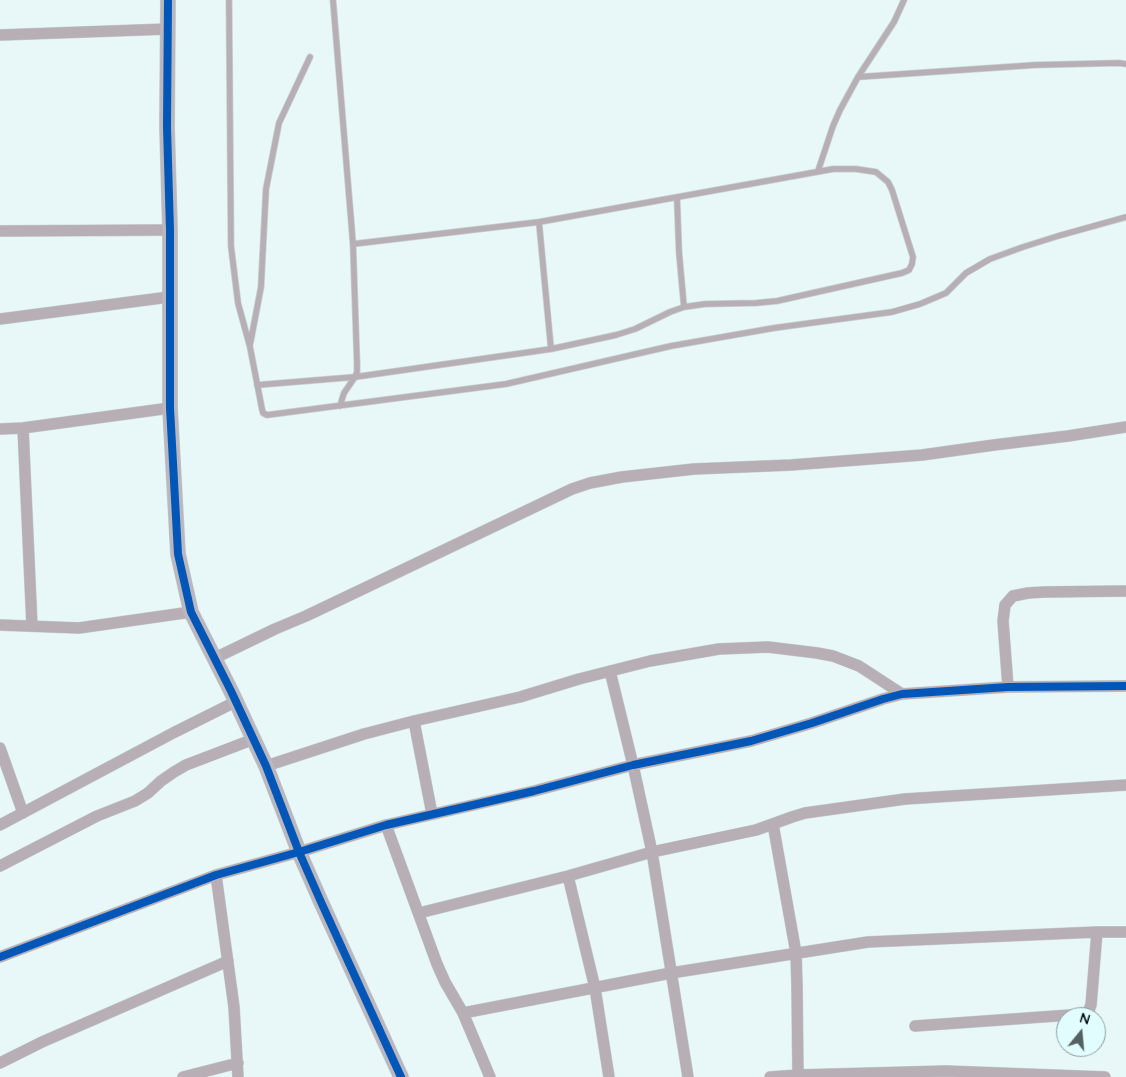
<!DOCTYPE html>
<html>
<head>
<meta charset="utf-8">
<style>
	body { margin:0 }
	#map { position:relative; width:1126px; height:1077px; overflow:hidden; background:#e8f7f8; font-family:Quicksand,sans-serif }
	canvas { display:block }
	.north { position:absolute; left:1056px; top:1007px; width:50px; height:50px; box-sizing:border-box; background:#e2fdfe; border:1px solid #8a9fa0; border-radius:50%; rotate:17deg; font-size:14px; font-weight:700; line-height:20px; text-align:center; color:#061212 }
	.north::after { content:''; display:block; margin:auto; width:18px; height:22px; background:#556262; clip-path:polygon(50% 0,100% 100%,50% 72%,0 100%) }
</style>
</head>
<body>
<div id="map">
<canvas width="1126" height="1077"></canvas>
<div class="north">N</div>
</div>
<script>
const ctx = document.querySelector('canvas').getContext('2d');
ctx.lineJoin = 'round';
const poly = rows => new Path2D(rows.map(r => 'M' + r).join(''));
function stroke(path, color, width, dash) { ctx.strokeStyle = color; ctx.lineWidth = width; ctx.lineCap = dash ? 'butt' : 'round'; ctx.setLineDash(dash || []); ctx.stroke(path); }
const lane = poly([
	[229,0,231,246,238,303,250,347,262,409,263,413,267,415,506,384,671,346,774,328,892,312,920,304,946,293,966,273,990,259,1023,247,1058,236,1126,217],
	[333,0,353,244,357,363,357,372,355,377,344,393,340,406],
	[858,77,1035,65,1119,63,1126,64],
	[818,171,833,126,840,110,858,77,894,22,904,0],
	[677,198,679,252,684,307],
	[539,222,551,349],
	[250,345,261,287,266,189,279,123,310,57],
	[257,385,355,377,551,349,616,335,635,329,670,312,684,307,705,304,756,303,777,301,902,273,909,270,912,264,913,257,892,190,888,182,876,172,856,169,833,169,539,222,353,244]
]);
const street = poly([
	[0,35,168,29],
	[0,231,170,230],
	[0,319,169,297],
	[23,428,32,626],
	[0,429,23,428,170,408],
	[0,625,79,628,191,612],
	[215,658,275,629,306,616,369,586,572,489,590,483,622,477,694,469,791,465,922,455,994,445,1068,436,1126,427],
	[610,671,633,765,652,852,688,1077],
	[1008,687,1003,621,1005,605,1013,596,1028,593,1044,592,1126,591],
	[414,721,432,814],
	[0,748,23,813],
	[266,766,364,734,414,721,520,697,579,679,650,661,719,649,768,647,817,653,833,656,859,666,902,694],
	[773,824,796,953,797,986,798,1077],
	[0,825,173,733,235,702],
	[386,825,437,964,445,982,463,1013,490,1077],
	[0,866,97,816,135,801,148,793,161,781,174,772,186,765,254,739],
	[216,875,234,1007,238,1077],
	[568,876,595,988,609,1077],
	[419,913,568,876,652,852,756,830,792,817,805,813,905,799,1126,785],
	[0,957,216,875,299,852,386,825,534,791,633,765,751,741,812,723,883,699,902,694,1008,687,1126,686],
	[463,1013,671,973,868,942,1097,932,1126,932],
	[915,1026,1084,1014,1087,1012,1089,1010,1091,1005,1097,932],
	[0,1063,42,1042,228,961],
	[183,1077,238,1063],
	[770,1077,798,1075,946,1071,1105,1077]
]);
const secondary = poly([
	[168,0,167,127,170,230,170,408,178,554,191,612,231,691,266,766,299,852,321,902,401,1077]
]);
stroke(lane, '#c6d2d2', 7);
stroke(street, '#c6d2d2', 12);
stroke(secondary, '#c6d2d2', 16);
stroke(lane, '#b7aeb6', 5.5);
stroke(street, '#b7aeb6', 11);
stroke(secondary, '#bbb7bf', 15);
stroke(poly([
	[168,0,167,127,170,230,170,408,178,554,191,612,231,691,266,766,299,852,321,902,401,1077],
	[0,957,216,875,299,852,386,825,534,791,633,765,751,741,812,723,883,699,902,694,1008,687,1126,686]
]), '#0057b8', 8);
</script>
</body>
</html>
